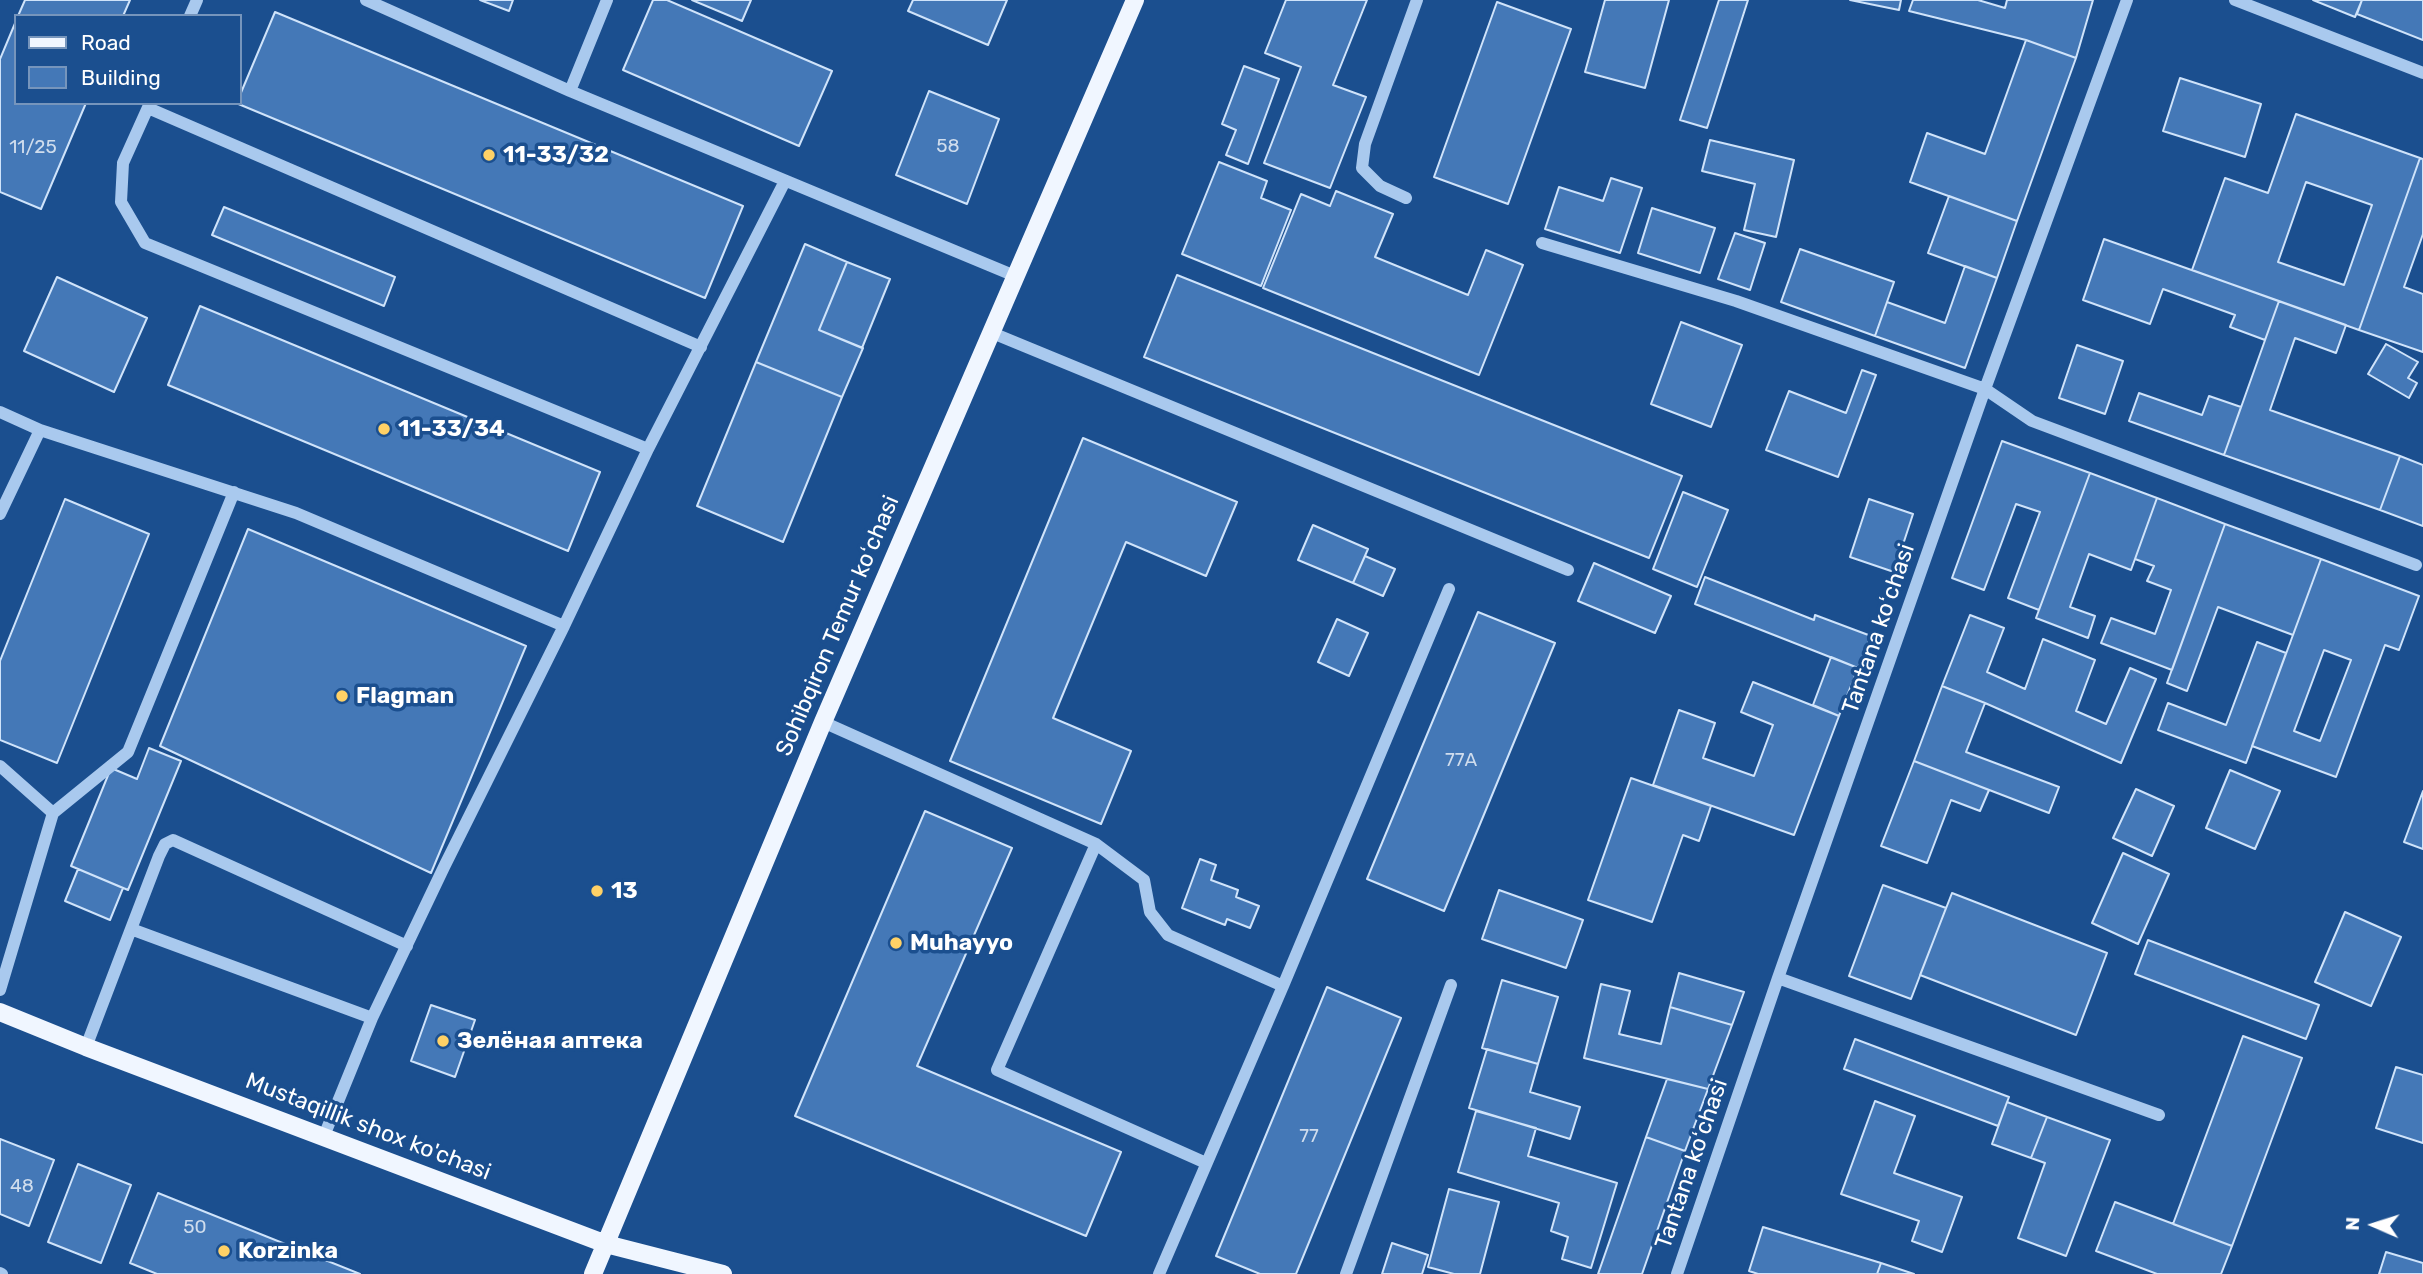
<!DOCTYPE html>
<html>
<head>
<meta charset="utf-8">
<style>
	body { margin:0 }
	#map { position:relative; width:2423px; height:1274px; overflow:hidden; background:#1b4f8f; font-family:Rubik,sans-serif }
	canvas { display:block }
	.legend { position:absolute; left:14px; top:14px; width:228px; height:91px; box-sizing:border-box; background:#1b4f8f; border:2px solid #7695bc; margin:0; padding:9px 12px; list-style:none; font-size:21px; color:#fff }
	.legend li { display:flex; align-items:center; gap:14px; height:35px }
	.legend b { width:35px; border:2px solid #7695bc }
	.north { position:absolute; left:2339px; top:1190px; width:70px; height:70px; -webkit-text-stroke:5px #1b4f8f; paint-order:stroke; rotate:273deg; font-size:19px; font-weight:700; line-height:28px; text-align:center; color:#fff }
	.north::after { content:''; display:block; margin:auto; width:24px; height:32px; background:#fff; clip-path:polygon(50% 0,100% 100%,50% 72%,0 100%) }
</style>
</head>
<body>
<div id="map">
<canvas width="2423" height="1274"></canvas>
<ul class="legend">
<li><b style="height:9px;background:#f0f6ff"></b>Road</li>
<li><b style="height:19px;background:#4478b7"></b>Building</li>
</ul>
<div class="north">N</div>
</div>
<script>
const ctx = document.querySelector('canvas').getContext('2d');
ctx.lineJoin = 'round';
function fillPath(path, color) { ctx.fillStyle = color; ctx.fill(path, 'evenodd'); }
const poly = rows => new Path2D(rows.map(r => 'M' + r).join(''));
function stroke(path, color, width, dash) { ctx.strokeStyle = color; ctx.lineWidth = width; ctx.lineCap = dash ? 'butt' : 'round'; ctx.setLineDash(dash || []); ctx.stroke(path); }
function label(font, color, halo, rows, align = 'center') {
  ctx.font = font + ' Rubik,sans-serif'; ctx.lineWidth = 7; ctx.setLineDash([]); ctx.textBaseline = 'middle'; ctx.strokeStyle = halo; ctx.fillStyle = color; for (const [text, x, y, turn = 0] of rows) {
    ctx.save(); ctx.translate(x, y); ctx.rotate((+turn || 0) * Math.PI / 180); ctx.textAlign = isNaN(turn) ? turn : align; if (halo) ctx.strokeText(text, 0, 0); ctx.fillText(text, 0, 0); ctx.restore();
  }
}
const building = poly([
	[25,0,130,0,123,16,18,16,25,0],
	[480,0,513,0,509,11,480,0],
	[653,0,667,0,832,71,799,146,623,70,653,0],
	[692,0,751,0,742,21,692,0],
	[913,0,1007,0,988,45,908,11,913,0],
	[1286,0,1367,0,1333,85,1366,97,1330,188,1264,163,1301,67,1265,53,1286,0],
	[1605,0,1669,0,1645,88,1585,72,1605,0],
	[1719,0,1748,0,1707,128,1680,120,1719,0],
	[1850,0,1901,0,1899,10,1850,0],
	[1913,0,1978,0,2005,8,2007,0,2093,0,2076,58,2026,40,1909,11,1913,0],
	[2313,0,2362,0,2355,17,2313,0],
	[2362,0,2423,0,2423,40,2357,14,2362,0],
	[1497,2,1571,29,1508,204,1434,177,1497,2],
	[275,12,743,206,705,298,236,103,240,103,240,95,275,12],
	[16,21,16,103,86,103,41,209,0,192,0,59,16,21],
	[2026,40,2076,58,2017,221,1910,182,1927,133,1985,154,2026,40],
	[1244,66,1279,79,1248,164,1226,155,1236,130,1222,124,1244,66],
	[2180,78,2261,104,2245,157,2163,131,2180,78],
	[929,91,999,119,967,204,896,175,929,91],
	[2296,114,2420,158,2359,330,2192,270,2225,178,2268,193,2296,114],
	[2306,182,2372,205,2344,285,2278,262,2306,182],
	[1710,140,1794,160,1776,237,1744,230,1755,184,1702,171,1710,140],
	[2420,158,2423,159,2423,234,2404,287,2423,294,2423,352,2359,330,2420,158],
	[1219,162,1267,181,1261,198,1291,210,1261,286,1182,254,1219,162],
	[1611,178,1642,188,1620,253,1545,229,1559,187,1603,201,1611,178],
	[1336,191,1393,214,1375,257,1468,295,1486,250,1523,265,1479,375,1263,288,1301,194,1330,206,1336,191],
	[1949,196,2017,221,1997,278,1928,253,1949,196],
	[224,207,395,277,384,306,212,235,224,207],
	[1652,208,1715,228,1700,273,1638,253,1652,208],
	[1735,233,1765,243,1750,290,1718,279,1735,233],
	[2104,239,2279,301,2265,340,2230,327,2235,315,2163,289,2150,324,2083,300,2104,239],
	[805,244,847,262,819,330,863,348,842,397,756,362,805,244],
	[1800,249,1894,282,1875,336,1781,302,1800,249],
	[847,262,890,279,862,348,819,330,847,262],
	[1965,266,1997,278,1965,368,1875,336,1887,302,1945,323,1965,266],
	[1177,275,1682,476,1649,558,1144,357,1177,275],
	[57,277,147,318,114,392,24,351,57,277],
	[2279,301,2346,325,2336,353,2295,338,2270,410,2400,456,2380,510,2224,455,2279,301],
	[200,306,600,472,568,551,168,385,200,306],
	[1681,322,1742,345,1711,427,1651,404,1681,322],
	[2386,344,2418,362,2408,378,2417,383,2409,398,2368,374,2386,344],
	[2077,345,2123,361,2105,414,2059,398,2077,345],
	[756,362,842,397,783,542,697,506,756,362],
	[1862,370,1876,375,1838,477,1766,450,1789,391,1846,413,1862,370],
	[2139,393,2202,415,2209,396,2241,407,2224,455,2129,421,2139,393],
	[1083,438,1237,502,1206,576,1126,542,1053,718,1131,751,1101,824,950,761,1083,438],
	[2002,441,2090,473,2039,610,2008,598,2040,512,2016,504,1984,590,1952,578,2002,441],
	[2400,456,2423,465,2423,526,2380,510,2400,456],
	[2090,473,2157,498,2131,570,2089,554,2070,607,2095,616,2088,638,2036,618,2090,473],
	[1683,492,1728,510,1697,587,1653,569,1683,492],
	[2157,498,2225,524,2172,670,2101,643,2111,618,2155,634,2171,590,2147,581,2154,566,2135,559,2157,498],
	[65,499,149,534,57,763,0,740,0,661,65,499],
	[1869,499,1913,514,1894,572,1850,557,1869,499],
	[2225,524,2321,559,2293,635,2218,607,2187,691,2167,683,2225,524],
	[1313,525,1368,549,1353,583,1298,560,1313,525],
	[248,529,526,646,431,873,160,746,248,529],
	[1365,556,1395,569,1383,596,1353,583,1365,556],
	[2321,559,2419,596,2399,650,2385,645,2336,777,2252,746,2321,559],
	[2324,650,2351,660,2320,741,2294,731,2324,650],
	[1594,563,1671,596,1655,633,1578,601,1594,563],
	[1705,577,1814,620,1815,615,1871,636,1858,668,1695,604,1705,577],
	[1478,612,1555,643,1444,911,1367,879,1478,612],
	[1970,615,2004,628,1987,672,2025,689,2043,639,2095,660,2076,711,2106,724,2130,668,2156,679,2121,763,1985,703,1942,686,1970,615],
	[1337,619,1368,633,1349,676,1318,662,1337,619],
	[2257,642,2286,653,2246,763,2158,730,2168,703,2226,725,2257,642],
	[1831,657,1858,668,1839,716,1813,705,1831,657],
	[1753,682,1839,716,1794,835,1653,785,1679,710,1715,723,1703,758,1754,776,1773,725,1741,712,1753,682],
	[1942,686,1985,703,1966,752,2059,787,2049,813,1914,761,1942,686],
	[149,748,181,761,128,890,71,866,111,768,137,779,149,748],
	[1914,761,1989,790,1980,811,1951,800,1927,863,1881,846,1914,761],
	[2230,770,2280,791,2255,849,2206,828,2230,770],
	[1631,778,1711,806,1699,841,1683,835,1652,922,1588,900,1631,778],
	[2136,789,2174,806,2152,856,2113,838,2136,789],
	[2423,791,2423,849,2404,842,2423,791],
	[925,811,1012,848,917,1066,1121,1152,1086,1236,795,1116,925,811],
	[2123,853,2169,874,2138,944,2092,923,2123,853],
	[1200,859,1216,865,1211,880,1238,890,1236,897,1259,906,1250,928,1227,919,1225,925,1182,908,1200,859],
	[78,869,123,888,110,920,65,901,78,869],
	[1883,885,1946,908,1911,999,1849,976,1883,885],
	[1499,890,1583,920,1566,968,1482,939,1499,890],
	[1952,893,2107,953,2076,1035,1920,975,1952,893],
	[2345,912,2401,937,2371,1006,2315,982,2345,912],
	[2148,940,2319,1005,2306,1039,2135,974,2148,940],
	[1679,973,1744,992,1732,1025,1670,1007,1679,973],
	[1502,980,1558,997,1538,1064,1482,1048,1502,980],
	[1601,984,1630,991,1619,1034,1661,1044,1670,1007,1732,1025,1708,1089,1584,1058,1601,984],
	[1327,987,1401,1018,1296,1274,1260,1274,1216,1256,1327,987],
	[431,1005,475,1020,455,1077,411,1061,431,1005],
	[2243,1036,2302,1058,2232,1246,2173,1224,2243,1036],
	[1855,1039,2009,1097,1998,1126,1844,1069,1855,1039],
	[1487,1049,1538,1064,1530,1092,1580,1107,1570,1139,1469,1108,1487,1049],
	[2396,1067,2423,1075,2423,1143,2376,1128,2396,1067],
	[1667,1079,1708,1089,1685,1151,1646,1137,1667,1079],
	[1875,1101,1915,1116,1894,1173,1962,1197,1942,1252,1912,1241,1919,1221,1841,1194,1875,1101],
	[2007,1102,2047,1117,2031,1158,1992,1144,2007,1102],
	[1476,1111,1536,1128,1528,1156,1617,1183,1591,1268,1562,1259,1568,1237,1551,1231,1559,1203,1458,1172,1476,1111],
	[2047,1117,2110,1140,2066,1256,2018,1238,2045,1163,2031,1158,2047,1117],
	[1646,1137,1685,1151,1642,1274,1598,1274,1646,1137],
	[0,1139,54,1160,29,1226,0,1214,0,1139],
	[78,1164,131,1185,101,1263,48,1242,78,1164],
	[1449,1189,1499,1202,1480,1274,1454,1274,1428,1267,1449,1189],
	[158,1193,360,1274,157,1274,130,1263,158,1193],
	[2115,1202,2232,1246,2221,1274,2157,1274,2096,1251,2115,1202],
	[1763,1227,1881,1263,1877,1274,1758,1274,1749,1271,1763,1227],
	[1392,1243,1428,1255,1422,1274,1382,1274,1392,1243],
	[2386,1252,2423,1263,2423,1274,2379,1274,2386,1252],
	[1881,1263,1914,1274,1877,1274,1881,1263]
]);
fillPath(building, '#4478b7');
stroke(building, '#cfe3fa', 2);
stroke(poly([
	[366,0,570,91,1015,276],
	[2235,0,2423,73],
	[190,16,197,0],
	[570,91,607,0],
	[150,103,123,163,121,202,145,243,648,449,785,181],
	[148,108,701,347],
	[1406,198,1380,186,1362,168,1365,144,1417,0],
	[1542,243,1736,301,1985,389,2032,421,2416,565],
	[990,332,1568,570],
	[0,412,40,430],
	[0,514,40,430,296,513,564,626,444,867,372,1018],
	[564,626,648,449],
	[823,722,1096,844,1144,880,1150,912,1168,935,1283,986,1449,589],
	[0,766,53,813],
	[1096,844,997,1070,1206,1163],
	[131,929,159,856,165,844,173,840,407,946],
	[1778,978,2159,1115],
	[0,990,53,813,128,752,234,492],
	[86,1047,131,929,372,1018,324,1136],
	[0,1273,2,1274],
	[1159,1274,1283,986],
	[1346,1274,1451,985],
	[1677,1274,1778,978,1985,389,2127,0]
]), '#a9c9ee', 12);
stroke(poly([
	[0,1012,86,1047,606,1244,723,1274],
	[593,1274,823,722,1135,0]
]), '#f0f6ff', 18);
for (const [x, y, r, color] of [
	[489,155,7,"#ffd166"],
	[384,429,7,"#ffd166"],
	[342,696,7,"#ffd166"],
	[597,891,7,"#ffd166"],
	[896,943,7,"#ffd166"],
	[443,1041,7,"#ffd166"],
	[224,1251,7,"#ffd166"]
]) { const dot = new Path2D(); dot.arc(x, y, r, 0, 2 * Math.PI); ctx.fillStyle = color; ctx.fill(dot); stroke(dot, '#1b4f8f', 2.5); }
label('19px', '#d0dded', null, [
	["58",948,147],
	["11/25",33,148],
	["77А",1461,761],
	["77",1309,1137],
	["48",22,1187],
	["50",195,1228]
]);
label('bold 23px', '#fff', '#1b4f8f', [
	["11-33/32",503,155],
	["11-33/34",398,429],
	["Flagman",356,696],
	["13",611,891],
	["Muhayyo",910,943],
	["Зелёная аптека",457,1041],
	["Korzinka",238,1251]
], 'left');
label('23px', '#fff', '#1b4f8f', [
	["Sohibqiron Temur koʻchasi",838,626,-67],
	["Tantana koʻchasi",1879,629,-71],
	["Mustaqillik shox ko'chasi",368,1127,21],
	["Tantana koʻchasi",1692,1164,-71]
]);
</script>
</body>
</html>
